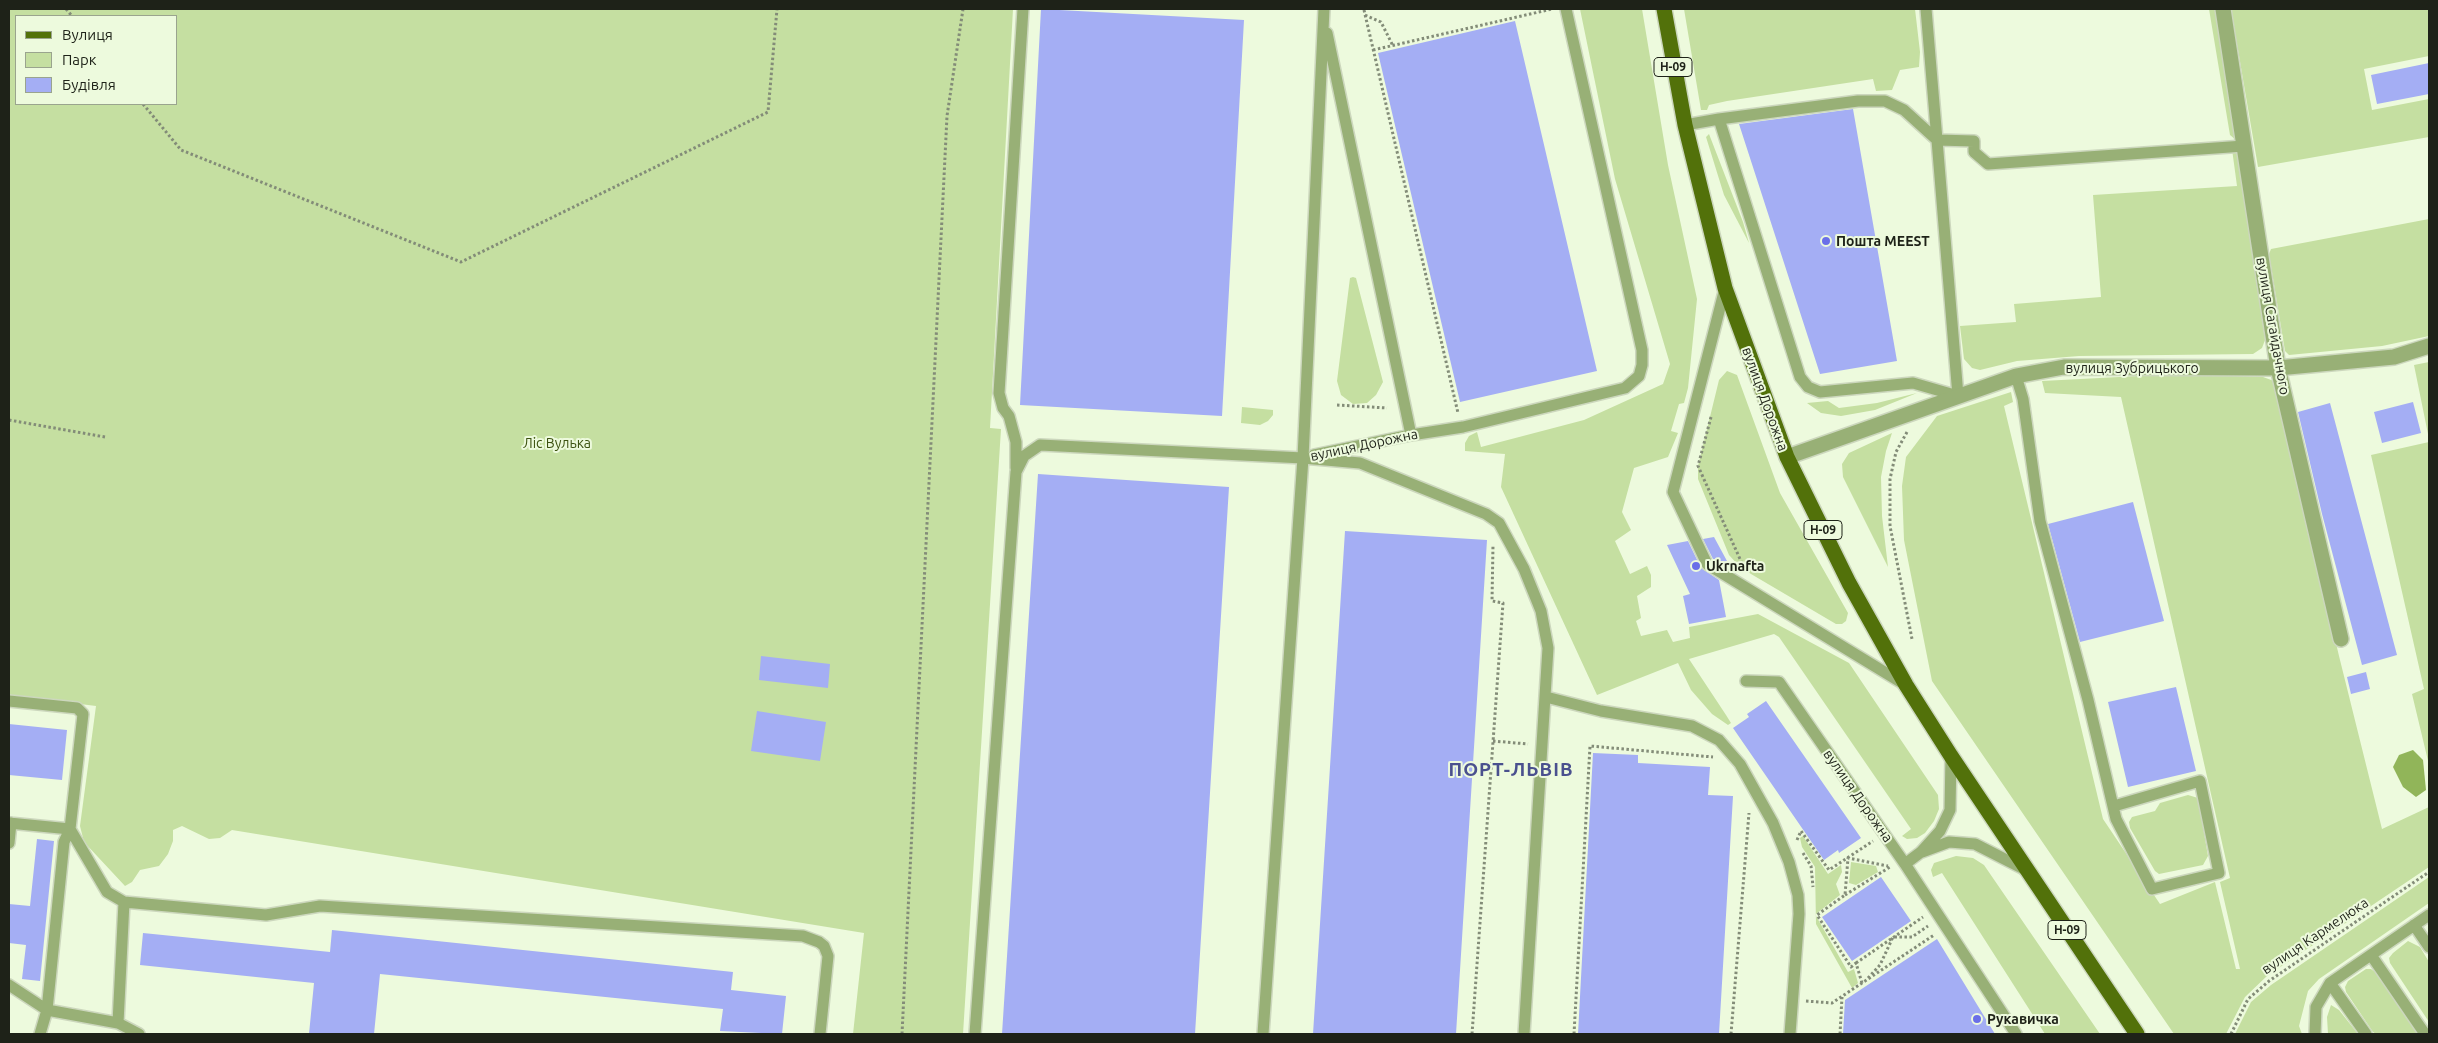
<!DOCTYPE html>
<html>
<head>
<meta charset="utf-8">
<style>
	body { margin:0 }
	#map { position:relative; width:2438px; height:1043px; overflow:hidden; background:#edfadd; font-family:Ubuntu,sans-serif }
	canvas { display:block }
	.frame { position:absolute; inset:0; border:10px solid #1e2218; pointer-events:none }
	.legend { position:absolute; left:15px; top:15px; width:162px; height:90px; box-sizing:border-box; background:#edfadd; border:1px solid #9aa48e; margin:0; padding:6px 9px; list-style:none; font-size:15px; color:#1e2218 }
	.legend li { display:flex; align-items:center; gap:10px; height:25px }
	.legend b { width:25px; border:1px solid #9aa48e }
</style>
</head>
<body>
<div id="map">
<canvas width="2438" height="1043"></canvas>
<div class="frame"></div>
<ul class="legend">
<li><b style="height:6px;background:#52710a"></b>Вулиця</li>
<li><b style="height:14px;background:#c5dfa1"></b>Парк</li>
<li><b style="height:14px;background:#a4aef4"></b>Будівля</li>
</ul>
</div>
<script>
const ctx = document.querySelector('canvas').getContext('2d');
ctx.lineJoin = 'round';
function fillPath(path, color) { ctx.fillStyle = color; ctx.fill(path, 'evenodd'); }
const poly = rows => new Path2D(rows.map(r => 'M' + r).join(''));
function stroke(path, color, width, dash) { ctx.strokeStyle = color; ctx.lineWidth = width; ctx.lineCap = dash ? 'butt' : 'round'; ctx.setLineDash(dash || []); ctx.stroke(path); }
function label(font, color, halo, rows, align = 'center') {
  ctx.font = font + ' Ubuntu,sans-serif'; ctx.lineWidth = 4; ctx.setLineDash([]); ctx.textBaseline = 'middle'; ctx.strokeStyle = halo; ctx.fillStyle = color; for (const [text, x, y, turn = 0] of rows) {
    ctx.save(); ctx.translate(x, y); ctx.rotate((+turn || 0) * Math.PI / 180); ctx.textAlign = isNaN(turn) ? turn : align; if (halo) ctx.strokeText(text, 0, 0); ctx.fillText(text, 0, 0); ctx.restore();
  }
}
fillPath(poly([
	[9,9,1013,9,990,428,1001,429,963,1034,853,1034,864,933,232,830,220,838,209,839,182,826,173,830,173,841,168,854,159,866,140,870,132,882,125,886,84,842,80,826,96,706,9,695],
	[16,16,176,16,176,104,16,104],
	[1580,9,1642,9,1668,165,1697,299,1688,388,1684,403,1679,404,1671,431,1678,433,1668,457,1634,468,1622,512,1631,530,1615,541,1630,574,1647,566,1651,575,1651,587,1637,596,1641,618,1636,621,1641,636,1667,630,1673,642,1690,638,1689,627,1758,614,1849,663,1938,795,1939,809,1934,821,1925,833,1917,838,1907,839,1902,836,1911,829,1779,637,1774,634,1689,659,1726,715,1731,723,1728,725,1712,714,1691,690,1678,663,1597,695,1501,487,1505,454,1465,451,1465,443,1469,436,1477,432,1481,447,1584,420,1663,384,1670,364,1615,179],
	[1684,9,1915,9,1920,52,1919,67,1900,70,1892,90,1876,91,1873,79,1727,101,1709,105,1707,110,1701,110],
	[2209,9,2215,9,2236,140,2230,135],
	[2231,9,2429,9,2429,56,2364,69,2372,110,2429,99,2429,137,2258,167],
	[1709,134,1743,222,1749,243,1724,195,1706,137],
	[2232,149,2237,152,2243,180,2265,340,2262,348,2253,354,2079,356,2017,361,1980,370,1972,368,1964,359,1960,326,2016,322,2014,304,2101,297,2093,195,2237,186],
	[2429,219,2429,336,2382,346,2289,355,2285,351,2269,254,2271,249],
	[1353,277,1356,278,1383,382,1376,395,1367,403,1353,404,1341,395,1337,381,1350,278],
	[2429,362,2429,439,2414,365],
	[1727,371,1737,375,1780,493,1848,613,1846,621,1842,624,1836,624,1751,574,1739,566,1729,555,1698,479,1698,466,1719,380],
	[2177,374,2263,377,2274,381,2339,656,2382,829,2429,807,2429,867,2267,976,2245,997,2226,1034,2174,1034,1932,681,1904,540,1902,486,1906,457,1937,416,2011,392,2013,402,2004,406,2103,819,2160,904,2215,882,2236,969,2240,969,2220,882,2230,878,2121,397,2045,393,2042,381],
	[1917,393,1875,410,1841,416,1821,413,1807,403,1828,401,1839,408,1877,403],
	[1242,407,1273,410,1273,415,1268,421,1260,425,1241,423],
	[1892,433,1886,451,1881,477,1882,516,1888,567,1843,477,1842,464,1849,453],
	[2429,442,2429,765,2412,694,2424,689,2371,455],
	[2188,795,2198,798,2208,856,2203,865,2159,874,2155,871,2130,828,2129,822,2132,817,2155,811,2160,803],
	[1803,836,1828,874,1841,865,1842,872,1836,884,1840,895,1816,914,1816,916,1848,972,1854,969,1858,983,1852,988,1816,924,1815,867,1802,847,1800,838],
	[1956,856,1973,858,1984,865,2100,1034,2045,1034,1942,873,1933,877,1931,870,1934,863],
	[1851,862,1876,866,1878,872,1856,885,1849,883],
	[2429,877,2429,903,2319,979,2308,991,2299,1026,2302,1034,2235,1034,2251,1002,2271,985],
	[2408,941,2420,947,2429,962,2429,1022,2390,963,2389,958,2393,953],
	[2366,969,2371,969,2379,975,2419,1034,2376,1034,2373,1032,2346,992,2345,987,2348,981],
	[2331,1005,2339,1010,2358,1034,2328,1034,2327,1017]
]), '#c5dfa1');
fillPath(poly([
	[2413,750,2423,760,2426,790,2416,797,2403,787,2393,767,2399,755]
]), '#91b559');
fillPath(poly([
	[1041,9,1244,20,1222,416,1020,405],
	[1515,21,1597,371,1460,402,1378,53],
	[2429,63,2429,94,2377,104,2371,75],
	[1853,109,1897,361,1820,374,1739,124],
	[2413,402,2421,433,2382,443,2374,412],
	[2330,403,2397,655,2362,665,2322,514,2298,412],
	[1038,474,1229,487,1195,1034,1002,1034],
	[2133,502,2164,621,2080,642,2048,524],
	[1345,531,1487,540,1456,1034,1313,1034],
	[1714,537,1727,561,1720,563,1713,559,1703,539],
	[1688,541,1701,568,1719,580,1726,617,1689,624,1683,596,1690,594,1667,545],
	[761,656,830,664,828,688,759,680],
	[2366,672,2370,689,2351,694,2347,677],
	[2176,687,2196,771,2128,787,2108,702],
	[1766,701,1861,838,1839,853,1838,850,1824,860,1733,728,1749,717,1747,714],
	[757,711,826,722,820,761,751,751],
	[9,724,67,730,62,780,9,775],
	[1593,753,1638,755,1638,763,1710,767,1708,795,1733,796,1719,1034,1578,1034],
	[37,839,54,841,40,981,22,979,26,945,9,943,9,904,30,906],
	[1881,877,1911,921,1852,961,1822,917],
	[332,930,733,972,731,990,786,996,782,1034,720,1031,723,1009,380,974,374,1034,309,1034,314,983,140,965,143,933,330,952],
	[1937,939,1995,1034,1843,1034,1845,1000]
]), '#a4aef4');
const lane = poly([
	[1926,9,1937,140,1974,141,1974,152,1988,164,2244,146],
	[1327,33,1411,435],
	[1685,125,1719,119,1800,377,1808,387,1820,392,1913,383,1958,396,1937,140,1904,110,1885,101,1858,101,1719,119],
	[1725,288,1673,492,1707,564,1904,684],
	[2016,376,2023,399,2040,521,2088,700,2116,819,2152,889,2219,873,2200,781,2114,806],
	[1314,455,1411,435,1463,427,1625,388,1639,376,1642,365,1642,350,1566,9],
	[1016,468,1016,442,1009,416,1003,408,999,393,1023,9],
	[1746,681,1779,682,1905,864,2016,1034],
	[1546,697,1601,711,1692,726,1719,740,1740,764,1773,823,1789,862,1798,895,1799,914,1790,1034],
	[9,701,77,708,83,714,70,829,64,842,47,1010,40,1034],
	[9,823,70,829,107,892,124,902,266,915,320,906,803,936,819,942,824,946,828,956,820,1034],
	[9,843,11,823],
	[1922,852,1949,842,1975,844,2028,871],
	[1905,864,1921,852,1940,831,1950,810,1951,756],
	[2414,925,2429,947],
	[2371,955,2425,1034],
	[2330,983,2366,1034],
	[9,985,47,1010,118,1023,139,1034],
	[118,1023,124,902],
	[975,1034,1016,472,1024,456,1040,445,1303,458,1360,463,1486,514,1499,523,1524,569,1541,611,1548,648,1524,1034],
	[1263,1034,1303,458,1324,9],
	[2315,1034,2316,1007,2330,983,2429,915]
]);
const street = poly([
	[2223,9,2278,368,2341,639],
	[1787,457,2016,376,2064,367,2278,368,2394,357,2429,346]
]);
const primary = poly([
	[1664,9,1685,125,1725,288,1787,457,1849,583,1906,685,1951,756,2137,1034]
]);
stroke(lane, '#ccd7bd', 14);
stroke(street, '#ccd7bd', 18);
stroke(primary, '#ccd7bd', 18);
stroke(poly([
	[66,9,72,16],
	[1364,10,1458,413],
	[1365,15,1381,22,1393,46],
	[1373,50,1552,9],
	[143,104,181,150,461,262,768,112,777,9],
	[1337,405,1387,408],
	[1711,417,1698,466,1745,570],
	[9,420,105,437],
	[1907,432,1896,452,1890,479,1890,526,1912,639],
	[1493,741,1528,744],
	[1797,840,1801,831,1829,870,1873,841],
	[1803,853,1811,866,1813,887],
	[1845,895,1890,867],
	[1856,963,1923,917],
	[1868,978,1880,965,1893,937,1912,937,1928,926],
	[1862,983,1856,963,1851,967,1817,915,1845,895,1848,858,1888,866],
	[1806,1001,1832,1003,1934,935],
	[902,1034,947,116,963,9],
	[1472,1034,1503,603,1492,601,1493,545],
	[1574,1034,1590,746,1713,757],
	[1731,1034,1749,813],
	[1840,1034,1842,997],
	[2231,1034,2248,999,2269,981,2429,872]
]), '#838c78', 3, [2.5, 2.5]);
stroke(lane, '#98b076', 11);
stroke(street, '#98b076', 15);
stroke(primary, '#52710a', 15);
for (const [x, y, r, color] of [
	[1826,241,5,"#6a6fe8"],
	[1696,566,5,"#6a6fe8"],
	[1977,1019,5,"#6a6fe8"]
]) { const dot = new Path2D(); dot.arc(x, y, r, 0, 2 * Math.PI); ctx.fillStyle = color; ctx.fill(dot); stroke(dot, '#edfadd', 2); }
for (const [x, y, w] of [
	[1673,67,38],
	[1823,530,38],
	[2067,930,38]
]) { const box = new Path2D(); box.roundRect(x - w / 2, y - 9.5, w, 19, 4); ctx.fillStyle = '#edfadd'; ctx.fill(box); stroke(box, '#1e2218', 1); }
label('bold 12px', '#1e2218', null, [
	["Н-09",1673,67],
	["Н-09",1823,530],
	["Н-09",2067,930]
]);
label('bold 14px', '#1e2218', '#edfadd', [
	["Пошта MEEST",1836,241],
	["Ukrnafta",1706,566],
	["Рукавичка",1987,1019]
], 'left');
label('14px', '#1e2218', '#edfadd', [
	["вулиця Сагайдачного",2273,326,80],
	["вулиця Зубрицького",2132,368],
	["вулиця Дорожна",1765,399,70],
	["вулиця Дорожна",1364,445,-12],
	["вулиця Дорожна",1858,796,55],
	["вулиця Кармелюка",2315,936,-34]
]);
label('14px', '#3c5210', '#edfadd', [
	["Ліс Вулька",557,443]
]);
ctx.letterSpacing = '1px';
label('bold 19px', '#4a508e', '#edfadd', [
	["ПОРТ-ЛЬВІВ",1511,770]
]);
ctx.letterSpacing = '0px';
</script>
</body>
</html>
